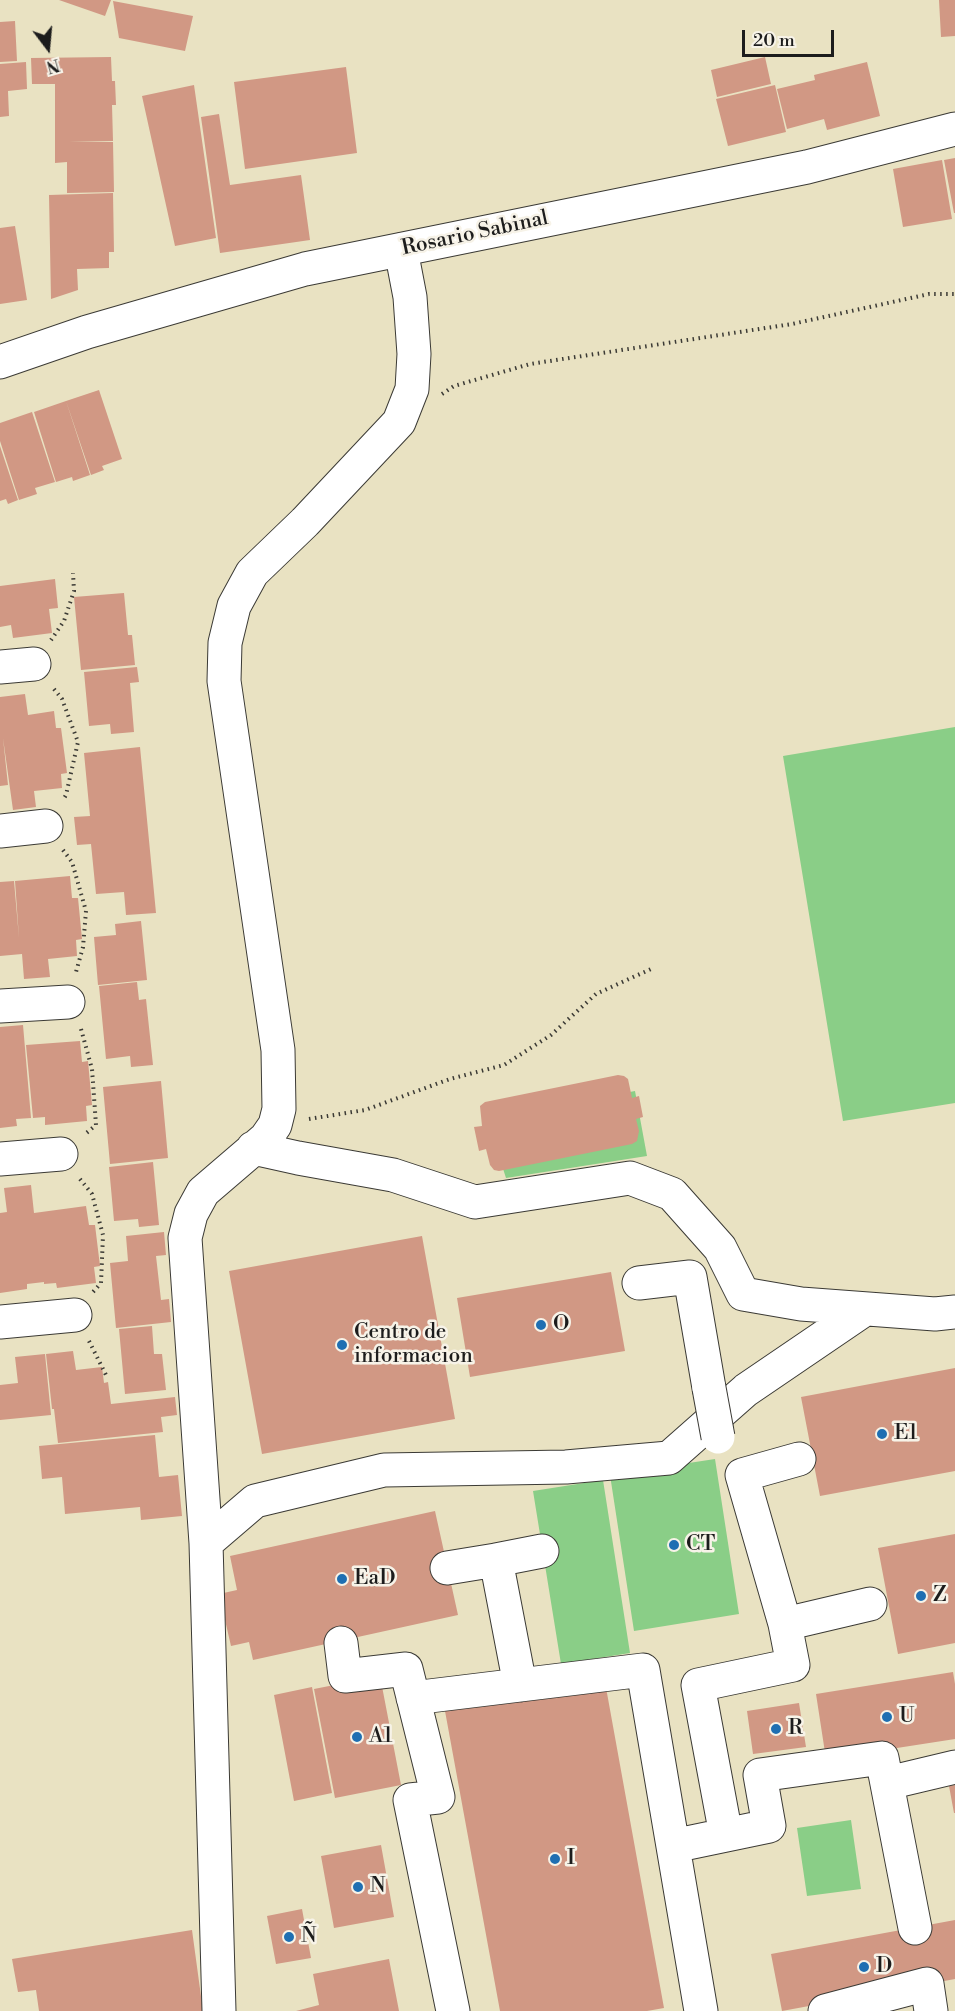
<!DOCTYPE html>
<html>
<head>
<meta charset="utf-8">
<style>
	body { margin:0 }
	#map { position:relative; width:955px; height:2011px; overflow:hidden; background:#e9e2c2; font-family:"Libre Bodoni",serif }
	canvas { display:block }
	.north { position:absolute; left:18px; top:18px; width:60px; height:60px; -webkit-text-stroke:4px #f7f3e8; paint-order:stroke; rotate:164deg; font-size:16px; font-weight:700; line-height:24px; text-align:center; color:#1c1c1c }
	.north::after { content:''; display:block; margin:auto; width:21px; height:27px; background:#1c1c1c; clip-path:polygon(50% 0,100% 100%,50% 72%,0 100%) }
	.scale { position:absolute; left:742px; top:30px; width:92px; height:27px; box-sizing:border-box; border:3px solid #1c1c1c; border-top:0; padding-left:8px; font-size:18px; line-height:21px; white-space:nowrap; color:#1c1c1c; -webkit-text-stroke:4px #f7f3e8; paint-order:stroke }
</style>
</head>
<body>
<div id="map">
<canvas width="955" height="2011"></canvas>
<div class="north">N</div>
<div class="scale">20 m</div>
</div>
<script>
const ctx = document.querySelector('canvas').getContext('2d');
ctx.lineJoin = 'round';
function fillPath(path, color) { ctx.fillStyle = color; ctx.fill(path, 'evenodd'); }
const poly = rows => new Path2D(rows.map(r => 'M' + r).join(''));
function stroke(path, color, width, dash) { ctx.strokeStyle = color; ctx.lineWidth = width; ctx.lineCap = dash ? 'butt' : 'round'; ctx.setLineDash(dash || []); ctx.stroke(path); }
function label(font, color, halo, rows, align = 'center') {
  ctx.font = font + ' "Libre Bodoni",serif'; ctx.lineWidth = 5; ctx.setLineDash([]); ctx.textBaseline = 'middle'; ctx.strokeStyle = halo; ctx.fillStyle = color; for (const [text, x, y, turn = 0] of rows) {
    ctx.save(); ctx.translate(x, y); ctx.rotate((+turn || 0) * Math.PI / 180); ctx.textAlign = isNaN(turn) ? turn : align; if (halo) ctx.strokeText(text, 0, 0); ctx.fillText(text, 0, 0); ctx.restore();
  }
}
fillPath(poly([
	[955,727,955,1103,843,1121,783,756],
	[635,1091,647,1156,506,1178,487,1119],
	[715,1459,739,1614,634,1631,610,1475],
	[603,1480,630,1653,561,1664,533,1491],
	[851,1820,861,1889,807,1896,797,1828]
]), '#8ace87');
fillPath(poly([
	[59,0,111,0,105,16],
	[939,0,955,0,955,36,941,37],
	[113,1,193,16,185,51,119,38],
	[15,21,17,61,0,62,0,22],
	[111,57,112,81,115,81,116,105,112,105,113,141,69,142,113,142,114,192,67,193,67,162,55,163,55,84,32,84,31,58],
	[765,57,771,84,717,97,711,70],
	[26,62,27,89,8,91,9,116,0,117,0,64],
	[867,62,880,116,827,130,824,119,787,129,777,89,815,80,814,75],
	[346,67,357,153,245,169,234,82],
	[194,85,216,238,175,246,142,96],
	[775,85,786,132,728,146,716,99],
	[219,114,230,185,301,175,310,240,220,253,201,117],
	[955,158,955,213,954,213,944,160],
	[942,160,952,219,903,227,893,169],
	[113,193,114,252,109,252,109,268,77,269,78,290,51,299,49,195],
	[15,226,27,300,0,304,0,228],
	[99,390,122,459,102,466,104,470,91,475,66,401],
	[66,401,90,475,73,481,72,477,56,482,34,412],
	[32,412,55,482,35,488,37,494,19,500,0,441,0,423],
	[0,446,18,500,8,504,6,499,0,501],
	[55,579,58,608,49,609,52,633,13,638,11,625,0,627,0,586],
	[124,593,128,635,132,635,135,665,81,670,74,597],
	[137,667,139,682,130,683,134,732,111,734,110,724,89,726,84,672],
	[25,694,28,715,54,711,56,728,61,728,67,773,61,774,62,788,34,791,36,807,13,810,3,738,8,785,0,786,0,697],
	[140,747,156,913,126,915,124,892,96,894,91,844,77,845,74,817,90,816,84,753],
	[70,876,72,898,78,898,82,939,76,940,77,956,48,959,50,977,24,979,22,954,0,956,0,882,14,881,19,938,15,881],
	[141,921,147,980,98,985,94,937,116,935,115,924],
	[137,982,139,1000,146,999,153,1065,131,1067,130,1056,106,1059,99,986],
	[23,1025,31,1118,16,1119,17,1126,0,1128,0,1027],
	[80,1041,82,1062,88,1061,92,1105,86,1106,87,1121,45,1125,45,1117,33,1118,26,1045],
	[618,1075,624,1076,628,1079,632,1098,639,1096,643,1117,636,1119,639,1131,637,1141,632,1144,499,1171,494,1170,490,1165,486,1149,479,1151,474,1127,482,1126,480,1106,485,1102],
	[161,1081,168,1158,110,1164,103,1087],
	[153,1162,159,1225,139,1227,138,1219,114,1221,109,1167],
	[31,1185,34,1213,86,1206,89,1225,95,1225,100,1266,94,1267,96,1283,57,1288,56,1283,44,1284,44,1282,27,1284,27,1289,0,1293,0,1213,7,1212,4,1188],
	[164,1232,166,1255,156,1256,161,1300,169,1299,171,1322,116,1328,110,1263,128,1261,126,1236],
	[422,1236,455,1419,262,1454,229,1271],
	[611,1272,625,1351,470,1377,457,1298],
	[152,1326,154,1354,162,1354,166,1390,125,1394,119,1329],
	[73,1351,76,1370,102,1367,104,1383,108,1382,111,1404,175,1397,177,1415,161,1417,163,1432,58,1443,54,1409,52,1409,46,1354],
	[45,1354,51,1415,0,1420,0,1385,18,1383,15,1357],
	[955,1368,955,1471,820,1496,801,1397],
	[155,1435,159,1477,178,1475,182,1516,141,1520,140,1507,65,1514,62,1477,42,1479,39,1446],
	[435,1511,458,1615,253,1660,249,1642,231,1646,219,1594,237,1590,230,1556],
	[955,1534,955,1643,898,1654,878,1548],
	[953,1672,955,1684,955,1739,826,1759,816,1694],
	[380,1676,401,1785,335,1798,314,1689],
	[605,1682,664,2008,647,2011,500,2011,445,1711],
	[312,1687,332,1793,294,1801,274,1695],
	[799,1703,806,1747,753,1754,747,1711],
	[955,1785,955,1813,954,1813,949,1786],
	[381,1845,394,1917,334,1928,321,1856],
	[302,1909,311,1958,276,1964,267,1916],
	[955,1920,955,1979,782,2011,771,1954],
	[192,1930,203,2011,39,2011,36,1990,18,1992,12,1959],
	[389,1959,399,2011,296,2011,319,2005,313,1974]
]), '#d19884');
const minor = poly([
	[0,667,34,664],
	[0,831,46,826],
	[0,1006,68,1002],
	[253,1148,298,1158,393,1175,475,1202,630,1178,672,1194,720,1248,743,1294,801,1304,935,1314,955,1312],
	[0,1159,61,1154],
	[639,1283,690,1277,709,1388],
	[0,1322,75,1315],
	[206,1543,255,1501,384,1470,566,1467,669,1458,746,1390,865,1309],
	[496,1560,542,1551],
	[447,1568,496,1560,520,1685],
	[785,1624,742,1475,799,1459],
	[341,1643,345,1676,406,1669,438,1797,410,1800,453,2011],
	[413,1698,643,1670,701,2011],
	[888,1783,955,1767],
	[726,1835,698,1685,793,1665,785,1624,870,1604],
	[673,1846,769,1826,760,1775,882,1758,915,1928],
	[219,2011,206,1543,185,1238,191,1214,203,1192,266,1138,275,1125,279,1109,278,1050,224,681,225,643,234,606,252,573,305,522,399,422,412,389,414,354,410,297,401,250],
	[825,2011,927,1984,931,2011]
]);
const major = poly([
	[0,362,87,332,305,269,807,167,955,129]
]);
stroke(minor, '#3b3a35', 35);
stroke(major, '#3b3a35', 35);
stroke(poly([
	[442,394,454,386,530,364,792,324,929,294,955,294],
	[51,640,64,621,74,591,73,573],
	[54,689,62,699,78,742,66,795,63,800],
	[63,850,72,862,86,911,83,947,76,972],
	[81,1029,92,1069,96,1125,84,1135],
	[309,1119,365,1110,450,1079,504,1065,551,1035,596,994,651,969],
	[80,1179,92,1194,103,1235,101,1283,93,1292],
	[89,1341,106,1375]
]), '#3b3a35', 4, [1.5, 4.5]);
stroke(minor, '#fff', 33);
stroke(major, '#fff', 33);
const minorBridge = poly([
	[709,1388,718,1437]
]);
stroke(minorBridge, '#3b3a35', 35, []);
stroke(minorBridge, '#fff', 33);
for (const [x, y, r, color] of [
	[541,1325,6,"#1f6fb2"],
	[342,1345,6,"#1f6fb2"],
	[882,1434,6,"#1f6fb2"],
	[674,1545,6,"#1f6fb2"],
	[342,1579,6,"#1f6fb2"],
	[921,1596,6,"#1f6fb2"],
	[887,1717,6,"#1f6fb2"],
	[776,1729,6,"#1f6fb2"],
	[357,1737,6,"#1f6fb2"],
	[555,1859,6,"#1f6fb2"],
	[358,1887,6,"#1f6fb2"],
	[289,1937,6,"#1f6fb2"],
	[864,1967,6,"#1f6fb2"]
]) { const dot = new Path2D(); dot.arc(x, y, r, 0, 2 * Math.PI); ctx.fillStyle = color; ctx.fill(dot); stroke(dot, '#f7f3e8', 2); }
label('21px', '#1c1c1c', '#f7f3e8', [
	["Rosario Sabinal",475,234,-12]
]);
label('21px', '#1c1c1c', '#f7f3e8', [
	["O",553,1325],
	["Centro de",354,1333],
	["informacion",354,1357],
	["E1",894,1434],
	["CT",686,1545],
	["EaD",354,1579],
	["Z",933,1596],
	["U",899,1717],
	["R",788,1729],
	["A1",369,1737],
	["I",567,1859],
	["N",370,1887],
	["Ñ",301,1937],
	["D",876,1967]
], 'left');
</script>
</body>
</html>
